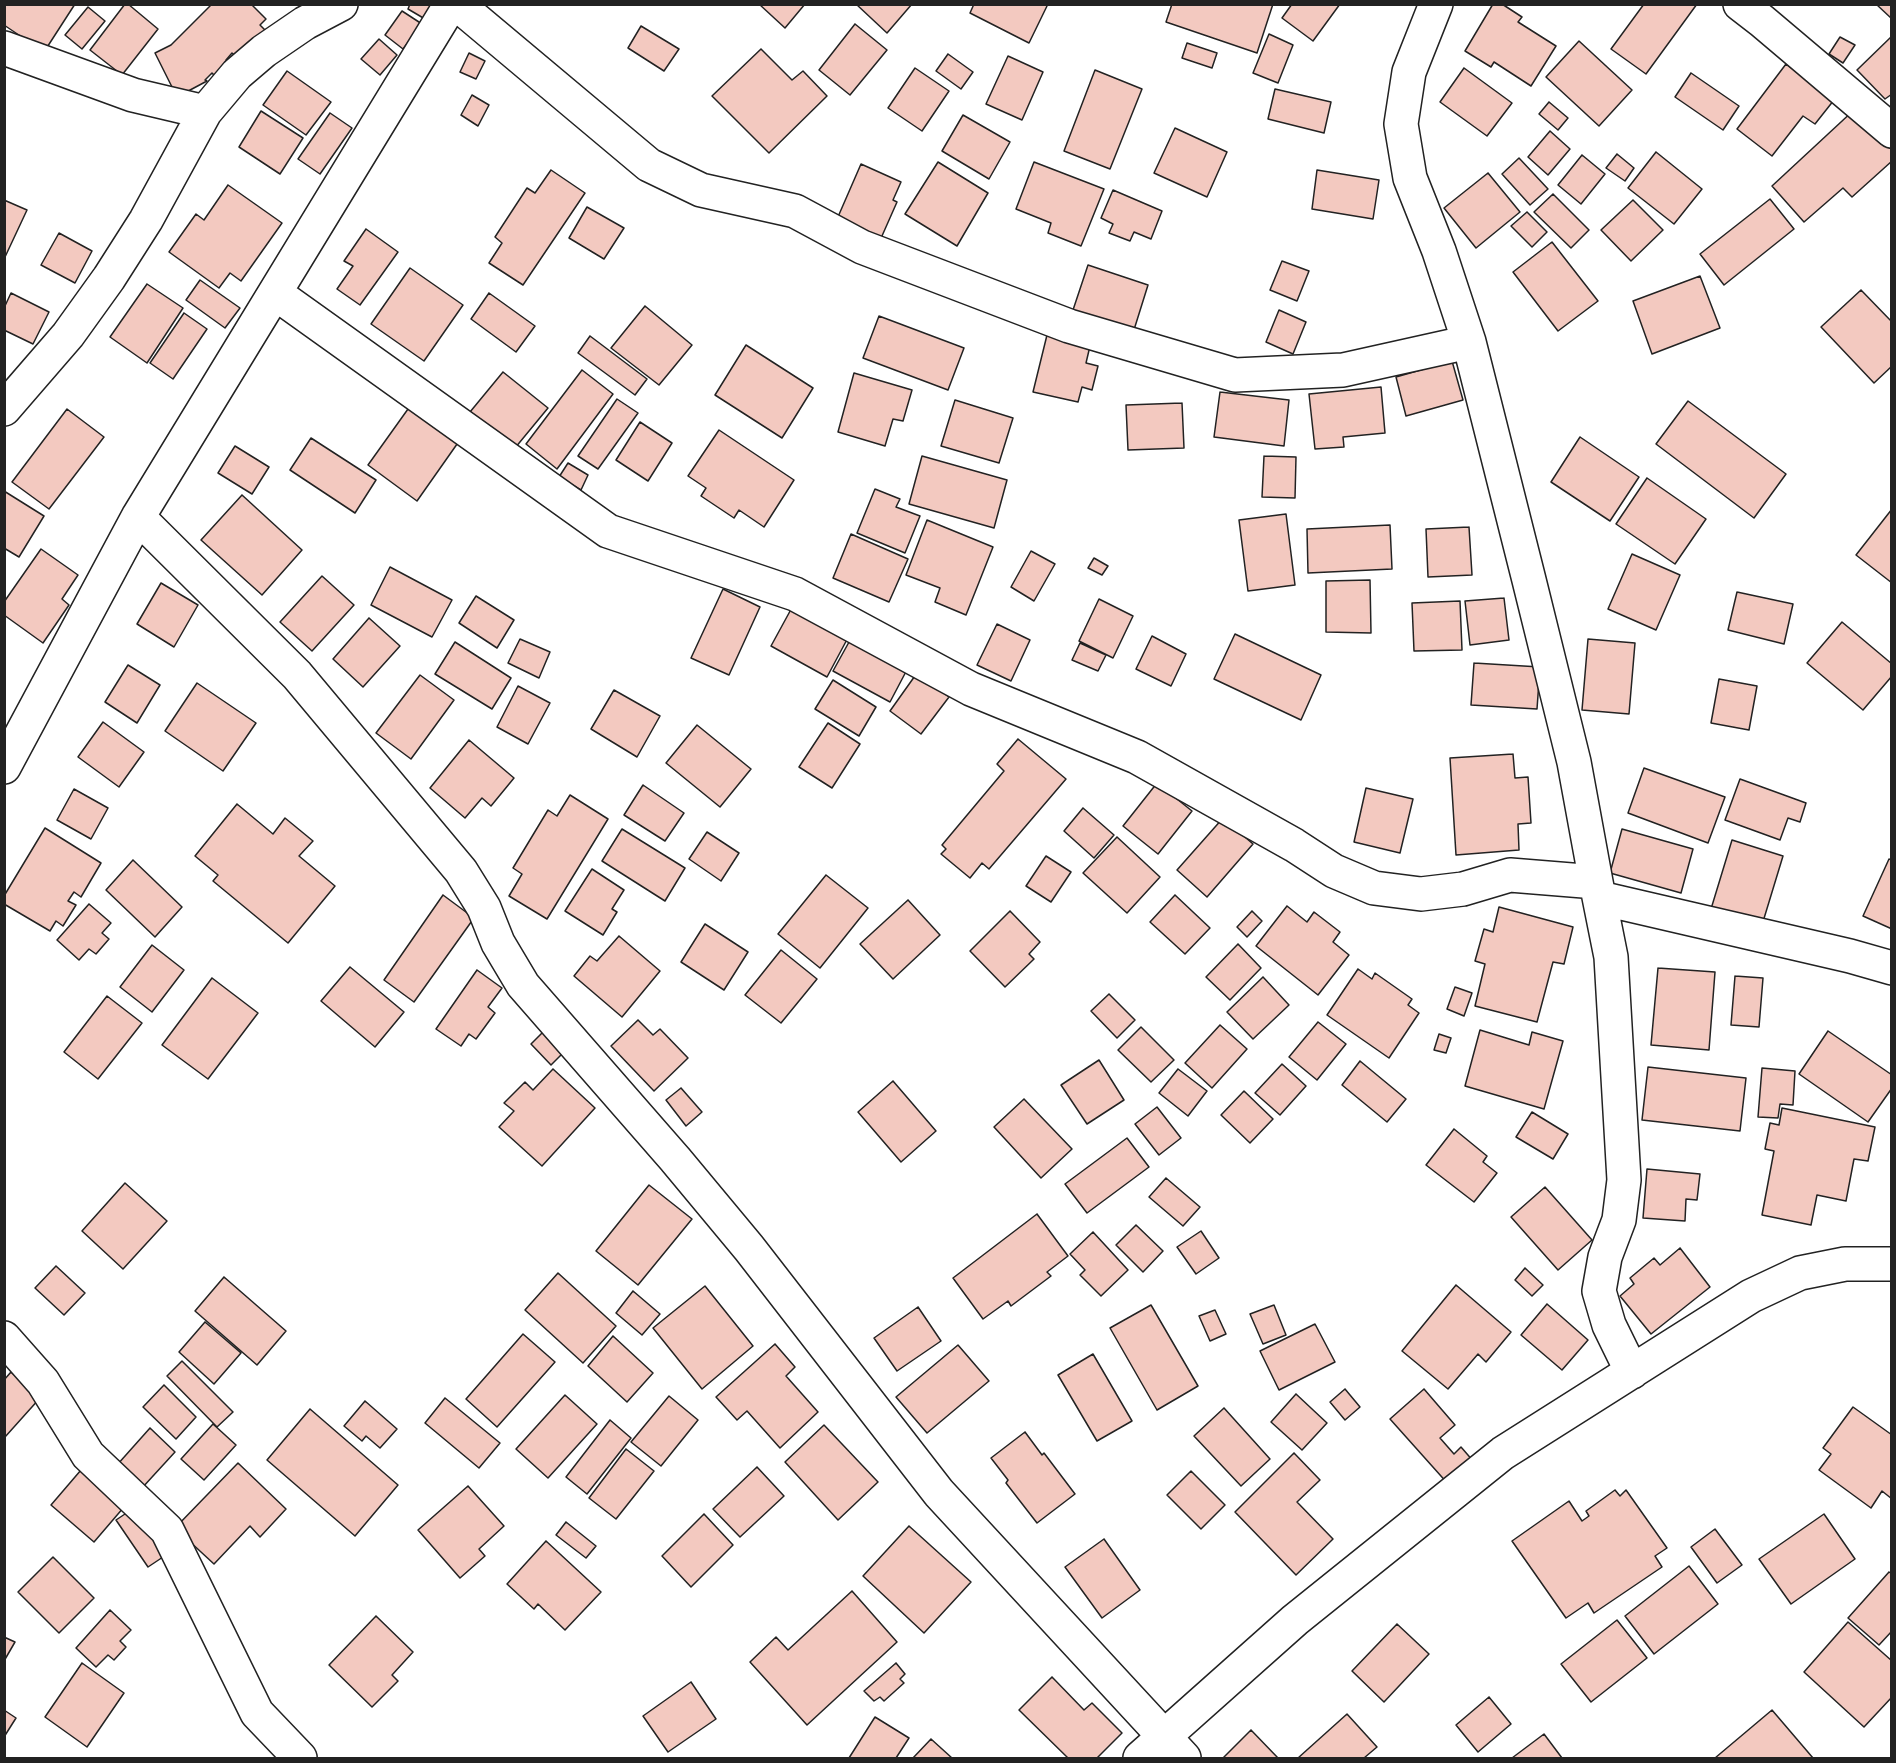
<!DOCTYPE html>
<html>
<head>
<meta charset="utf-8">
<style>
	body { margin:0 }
	#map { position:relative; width:1896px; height:1763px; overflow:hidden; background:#fff; font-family:Mulish,sans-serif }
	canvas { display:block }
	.frame { position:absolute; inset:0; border:6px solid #222; pointer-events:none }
</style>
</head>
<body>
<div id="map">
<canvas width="1896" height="1763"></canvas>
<div class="frame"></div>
</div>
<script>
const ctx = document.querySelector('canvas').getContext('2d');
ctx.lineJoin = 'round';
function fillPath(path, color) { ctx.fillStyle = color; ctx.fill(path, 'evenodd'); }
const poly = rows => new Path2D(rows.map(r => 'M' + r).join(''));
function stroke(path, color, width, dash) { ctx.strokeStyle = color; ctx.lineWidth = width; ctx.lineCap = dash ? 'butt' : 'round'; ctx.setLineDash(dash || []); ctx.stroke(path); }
const building = poly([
	[4,4,75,4,44,52,4,25,4,4],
	[125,4,128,4,158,29,122,75,90,50,125,4],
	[212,4,251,4,266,19,260,25,269,34,242,62,232,53,226,60,230,64,217,78,212,73,205,80,207,81,177,97,155,53,171,45,212,4],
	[410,4,434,4,425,19,408,9,410,4],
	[759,4,805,4,785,28,759,4],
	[856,4,912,4,887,33,856,4],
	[974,4,1045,4,1047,6,1029,43,970,13,974,4],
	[1172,4,1273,4,1257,53,1166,22,1172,4],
	[1292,4,1340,4,1313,41,1282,18,1292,4],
	[1493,4,1502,4,1522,17,1518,22,1556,46,1531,86,1494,62,1491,67,1465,51,1493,4],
	[1644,4,1697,4,1646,74,1611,49,1644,4],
	[1876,4,1892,4,1892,19,1876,4],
	[88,7,105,21,82,49,65,35,88,7],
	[402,11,422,24,403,49,385,35,402,11],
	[855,24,887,50,850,95,819,70,855,24],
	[641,26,679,49,664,71,628,48,641,26],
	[1269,34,1293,45,1278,83,1253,73,1269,34],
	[1892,36,1892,94,1885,99,1857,70,1892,36],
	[1840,37,1855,45,1843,63,1829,54,1840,37],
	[379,39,397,55,380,75,361,59,379,39],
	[1579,41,1632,90,1599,126,1546,77,1579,41],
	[1187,43,1217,53,1212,68,1182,58,1187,43],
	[761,49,792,80,803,71,827,96,769,153,712,96,761,49],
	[469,53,485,61,476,79,460,72,469,53],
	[948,54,973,72,961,89,936,71,948,54],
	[1008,56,1043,72,1022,120,986,104,1008,56],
	[1786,64,1834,100,1815,124,1803,116,1772,156,1737,129,1786,64],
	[915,68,949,91,922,131,888,108,915,68],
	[1464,68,1512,103,1487,136,1440,102,1464,68],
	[1095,70,1142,89,1110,169,1064,151,1095,70],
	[287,71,331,102,306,135,263,105,287,71],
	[1691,73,1739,106,1723,130,1675,97,1691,73],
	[1275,89,1331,102,1324,133,1268,119,1275,89],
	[472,95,489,105,478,126,461,115,472,95],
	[1549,102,1568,118,1558,130,1539,114,1549,102],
	[1855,109,1892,149,1892,161,1852,197,1843,188,1804,222,1772,186,1855,109],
	[261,111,303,138,280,174,239,147,261,111],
	[330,113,352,128,320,174,298,159,330,113],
	[963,115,1010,142,989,179,942,151,963,115],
	[1175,128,1227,152,1207,197,1154,173,1175,128],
	[1550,131,1570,149,1548,175,1528,157,1550,131],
	[1656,152,1702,189,1674,224,1628,188,1656,152],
	[1617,154,1634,168,1625,181,1606,168,1617,154],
	[1582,155,1605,174,1581,204,1558,185,1582,155],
	[1519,158,1548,189,1530,205,1502,174,1519,158],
	[938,162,988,193,957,246,905,214,938,162],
	[1034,162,1104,189,1081,246,1048,233,1051,223,1016,209,1034,162],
	[861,164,901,182,893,200,897,202,878,245,834,226,861,164],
	[551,170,585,193,523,285,489,263,502,243,495,237,527,188,535,193,551,170],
	[1317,170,1379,180,1373,219,1312,209,1317,170],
	[1488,173,1520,212,1476,248,1444,208,1488,173],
	[228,185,282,223,241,281,230,273,219,288,169,252,196,214,204,220,228,185],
	[1113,190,1162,211,1151,239,1134,232,1130,241,1109,233,1113,224,1101,218,1113,190],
	[1553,194,1589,230,1571,248,1534,212,1553,194],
	[1770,199,1794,229,1724,285,1700,254,1770,199],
	[4,200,27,210,5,257,4,256,4,200],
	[1633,200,1663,230,1631,261,1601,230,1633,200],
	[587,207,624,228,604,259,569,238,587,207],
	[1527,212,1547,232,1532,247,1511,226,1527,212],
	[366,229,398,252,360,305,337,289,353,266,344,261,366,229],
	[59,233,92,251,75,283,41,265,59,233],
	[1552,242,1598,301,1558,331,1513,272,1552,242],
	[1282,261,1309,271,1297,301,1270,290,1282,261],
	[1088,265,1148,285,1133,333,1072,313,1088,265],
	[410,268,463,305,424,361,371,324,410,268],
	[1700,276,1720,328,1652,354,1633,301,1700,276],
	[200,280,240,308,225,328,186,300,200,280],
	[147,284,183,308,147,363,110,337,147,284],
	[1861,290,1892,322,1892,366,1874,383,1821,327,1861,290],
	[11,293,49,312,33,344,4,330,4,308,11,293],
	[489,293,535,326,516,352,471,319,489,293],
	[645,306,692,345,659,385,611,348,645,306],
	[1279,310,1306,322,1293,354,1266,342,1279,310],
	[184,313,207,329,173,379,150,363,184,313],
	[879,316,964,348,948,390,863,358,879,316],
	[1047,335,1090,346,1086,363,1098,366,1092,390,1082,387,1078,402,1033,392,1047,335],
	[590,336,647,379,635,395,578,353,590,336],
	[746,345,813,388,782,438,715,395,746,345],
	[1452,361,1463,400,1406,416,1396,377,1452,361],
	[582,370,613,394,557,469,526,444,582,370],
	[503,372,548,408,515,448,470,412,503,372],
	[854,373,912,390,903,421,893,419,885,446,838,432,854,373],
	[1381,387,1385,433,1343,437,1344,447,1315,449,1309,394,1381,387],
	[1220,392,1289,400,1284,446,1214,437,1220,392],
	[617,399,638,413,598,469,578,456,617,399],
	[955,400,1013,418,999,463,941,446,955,400],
	[1688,401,1786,474,1754,518,1656,444,1688,401],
	[413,402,462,437,417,501,368,465,413,402],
	[1182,403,1184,448,1128,450,1126,405,1182,403],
	[67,409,104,437,49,509,12,482,67,409],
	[640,422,672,443,648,481,616,460,640,422],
	[719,430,794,480,764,527,739,510,734,518,701,496,706,488,688,476,719,430],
	[1580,437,1639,477,1610,521,1551,482,1580,437],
	[311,438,376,480,355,513,290,470,311,438],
	[235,446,269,467,252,494,218,473,235,446],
	[922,456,1007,480,994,528,909,504,922,456],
	[1264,456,1296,457,1295,498,1262,497,1264,456],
	[568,463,588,475,581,490,559,477,568,463],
	[1647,478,1706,519,1675,564,1616,524,1647,478],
	[875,489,900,499,896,507,920,516,905,553,857,533,875,489],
	[4,491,44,516,19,557,4,548,4,491],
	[242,495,302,550,262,595,201,540,242,495],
	[1892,509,1892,583,1856,555,1892,509],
	[1286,514,1295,585,1248,591,1239,520,1286,514],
	[927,520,993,547,966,615,935,602,940,588,906,575,927,520],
	[1390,525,1392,569,1308,573,1307,529,1390,525],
	[1469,527,1472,575,1428,577,1426,529,1469,527],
	[851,534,908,559,889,602,833,578,851,534],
	[41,549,78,575,62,599,69,605,43,643,4,615,4,602,41,549],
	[1031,551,1055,564,1034,601,1011,587,1031,551],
	[1632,554,1680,575,1656,630,1608,609,1632,554],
	[1094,558,1108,566,1102,575,1088,568,1094,558],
	[390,567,452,600,432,637,371,605,390,567],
	[322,576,354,605,312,651,280,622,322,576],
	[1370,580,1371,633,1326,632,1326,581,1370,580],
	[161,583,198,605,174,647,137,624,161,583],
	[723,589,760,607,729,675,691,658,723,589],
	[1737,592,1793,604,1784,644,1728,630,1737,592],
	[476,596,514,620,497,648,459,623,476,596],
	[1504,598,1509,640,1470,645,1465,601,1504,598],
	[1099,599,1133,616,1113,658,1079,641,1099,599],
	[1460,601,1462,650,1414,651,1412,603,1460,601],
	[795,602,851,632,827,677,771,646,795,602],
	[369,618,400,646,363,687,333,659,369,618],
	[1842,622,1892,664,1892,676,1863,710,1807,663,1842,622],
	[997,624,1030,640,1011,681,977,665,997,624],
	[854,633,910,664,890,702,833,671,854,633],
	[1235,634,1321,675,1301,720,1214,679,1235,634],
	[1152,636,1186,654,1171,686,1136,669,1152,636],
	[520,639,550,652,539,678,508,663,520,639],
	[1588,639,1635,643,1629,714,1582,710,1588,639],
	[455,642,511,678,492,709,435,674,455,642],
	[1080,643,1106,655,1098,671,1072,660,1080,643],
	[1474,663,1540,667,1537,709,1471,705,1474,663],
	[128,665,160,685,137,723,105,702,128,665],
	[917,673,949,697,921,734,890,711,917,673],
	[420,675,454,700,411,759,376,733,420,675],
	[1719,679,1757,686,1749,730,1711,723,1719,679],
	[833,680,876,707,859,736,815,709,833,680],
	[197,683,256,723,223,771,165,731,197,683],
	[518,686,550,703,528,744,497,727,518,686],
	[614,690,660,716,637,757,591,729,614,690],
	[103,722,144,752,119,787,78,757,103,722],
	[828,723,860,744,832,788,799,767,828,723],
	[697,725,751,769,720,807,666,763,697,725],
	[1018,739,1066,779,989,869,982,863,970,878,941,854,946,849,942,845,1004,771,997,764,1018,739],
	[469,740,514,778,491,806,482,798,465,818,430,788,469,740],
	[1513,754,1515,778,1528,777,1531,823,1518,824,1519,850,1456,855,1450,758,1513,754],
	[1644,768,1725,797,1708,843,1628,813,1644,768],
	[1740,779,1806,803,1800,822,1788,818,1780,840,1725,820,1740,779],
	[1157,783,1192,811,1158,854,1123,826,1157,783],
	[643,785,684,813,665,841,624,815,643,785],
	[1366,788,1413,799,1400,853,1354,842,1366,788],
	[74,789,108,808,91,839,57,820,74,789],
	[570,795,608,819,547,919,509,896,522,874,513,868,548,810,557,816,570,795],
	[237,804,273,834,285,818,313,841,299,856,335,886,288,943,213,881,218,875,195,856,237,804],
	[1083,808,1114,835,1094,858,1064,831,1083,808],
	[1223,818,1253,844,1207,897,1177,870,1223,818],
	[45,828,101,863,81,897,74,892,68,901,76,905,63,926,56,921,50,931,4,904,4,896,45,828],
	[622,829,685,868,665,901,602,861,622,829],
	[1622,829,1693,849,1681,893,1610,873,1622,829],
	[707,832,739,853,721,881,689,859,707,832],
	[1117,837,1160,877,1127,913,1083,873,1117,837],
	[1732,840,1783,856,1762,925,1711,909,1732,840],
	[1046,856,1071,872,1051,902,1026,886,1046,856],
	[1889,859,1892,860,1892,929,1863,916,1889,859],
	[133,860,182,907,155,937,106,890,133,860],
	[592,869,624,890,612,909,617,912,603,935,565,911,592,869],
	[826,875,868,908,820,968,778,934,826,875],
	[443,895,474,918,414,1002,384,980,443,895],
	[1175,895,1210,928,1185,954,1150,922,1175,895],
	[908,900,940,935,893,979,860,944,908,900],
	[89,904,111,923,102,933,109,939,96,954,89,949,79,960,57,940,89,904],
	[1287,906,1307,922,1314,912,1340,932,1333,942,1349,955,1318,995,1256,946,1287,906],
	[1499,907,1573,927,1564,964,1553,962,1537,1022,1475,1006,1485,964,1475,961,1484,929,1493,932,1499,907],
	[1010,911,1040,942,1029,954,1034,959,1005,987,970,951,1010,911],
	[1252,911,1262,921,1247,937,1237,927,1252,911],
	[705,924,748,952,724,990,681,962,705,924],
	[619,936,660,971,622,1017,574,976,590,956,597,961,619,936],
	[1238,944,1261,968,1230,1000,1206,977,1238,944],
	[152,945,184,970,152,1012,120,987,152,945],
	[781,950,817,979,781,1023,745,995,781,950],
	[350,967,404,1012,375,1047,321,1001,350,967],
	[1658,968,1715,972,1709,1050,1651,1045,1658,968],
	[1358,969,1372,979,1375,973,1412,999,1408,1005,1419,1013,1389,1058,1327,1015,1358,969],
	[477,970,502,988,488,1007,495,1013,476,1039,469,1034,461,1046,436,1029,477,970],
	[1735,976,1763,978,1759,1027,1731,1025,1735,976],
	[1263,977,1289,1005,1253,1039,1227,1012,1263,977],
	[212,978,258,1013,208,1079,162,1045,212,978],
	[1455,987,1472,993,1464,1016,1447,1009,1455,987],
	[1109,994,1135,1020,1117,1038,1091,1011,1109,994],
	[107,996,142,1023,98,1079,64,1052,107,996],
	[638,1020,653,1035,660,1029,688,1058,654,1091,611,1046,638,1020],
	[1318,1022,1346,1044,1317,1080,1289,1057,1318,1022],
	[1220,1025,1247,1049,1212,1088,1185,1063,1220,1025],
	[1141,1027,1174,1060,1151,1082,1118,1050,1141,1027],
	[1480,1030,1529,1045,1532,1032,1563,1041,1544,1109,1465,1086,1480,1030],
	[544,1031,564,1052,551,1065,531,1044,544,1031],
	[1828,1031,1892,1075,1892,1088,1868,1122,1799,1074,1828,1031],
	[1439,1034,1451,1038,1446,1053,1434,1050,1439,1034],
	[1099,1060,1124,1100,1087,1124,1061,1085,1099,1060],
	[1360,1061,1406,1099,1387,1122,1342,1085,1360,1061],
	[1282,1064,1306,1086,1280,1115,1255,1093,1282,1064],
	[1648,1067,1746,1078,1740,1131,1642,1120,1648,1067],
	[1762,1068,1795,1071,1793,1105,1780,1104,1778,1118,1758,1117,1762,1068],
	[553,1069,595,1108,542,1166,499,1127,514,1111,504,1103,525,1082,533,1090,553,1069],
	[1178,1069,1207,1091,1188,1116,1159,1093,1178,1069],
	[893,1081,936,1131,901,1162,858,1112,893,1081],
	[681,1088,702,1112,686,1126,666,1100,681,1088],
	[1244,1091,1273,1119,1250,1143,1221,1115,1244,1091],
	[1024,1099,1072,1149,1041,1178,994,1127,1024,1099],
	[1157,1107,1181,1138,1159,1155,1135,1124,1157,1107],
	[1782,1108,1875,1127,1868,1161,1854,1159,1846,1201,1817,1195,1811,1225,1762,1215,1774,1151,1765,1149,1770,1123,1779,1125,1782,1108],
	[1532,1112,1568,1134,1553,1159,1516,1137,1532,1112],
	[1454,1129,1487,1156,1483,1162,1497,1173,1474,1202,1426,1165,1454,1129],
	[1127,1138,1149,1167,1087,1213,1065,1184,1127,1138],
	[1647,1169,1700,1174,1697,1200,1686,1199,1685,1221,1643,1218,1647,1169],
	[1166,1178,1200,1207,1183,1226,1149,1197,1166,1178],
	[125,1183,167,1221,123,1269,82,1231,125,1183],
	[649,1185,692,1219,638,1285,596,1251,649,1185],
	[1545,1187,1592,1240,1558,1270,1511,1217,1545,1187],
	[1037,1214,1068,1256,1047,1272,1051,1276,1011,1306,1008,1301,983,1319,953,1278,1037,1214],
	[1136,1225,1163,1251,1143,1272,1116,1245,1136,1225],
	[1201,1231,1219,1258,1196,1274,1177,1247,1201,1231],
	[1093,1232,1128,1270,1101,1296,1080,1275,1085,1270,1070,1254,1093,1232],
	[1680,1248,1710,1287,1651,1334,1620,1296,1634,1284,1630,1278,1654,1258,1660,1265,1680,1248],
	[56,1266,85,1293,64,1315,35,1288,56,1266],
	[1525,1268,1543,1285,1532,1296,1515,1280,1525,1268],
	[558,1273,616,1326,583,1363,525,1310,558,1273],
	[224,1277,286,1331,257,1365,195,1311,224,1277],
	[1456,1285,1511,1332,1486,1362,1478,1354,1448,1389,1402,1351,1456,1285],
	[705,1286,753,1346,702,1389,653,1328,705,1286],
	[633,1291,660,1314,642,1335,616,1313,633,1291],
	[1547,1304,1588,1340,1562,1370,1521,1335,1547,1304],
	[1151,1305,1198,1386,1157,1410,1110,1328,1151,1305],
	[1274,1305,1286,1335,1263,1344,1250,1314,1274,1305],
	[918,1307,941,1341,897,1371,874,1338,918,1307],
	[1215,1310,1226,1334,1210,1341,1199,1316,1215,1310],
	[205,1322,241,1353,214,1384,179,1352,205,1322],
	[1315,1324,1335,1362,1279,1390,1260,1351,1315,1324],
	[523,1334,555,1362,497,1427,466,1399,523,1334],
	[613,1336,653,1373,627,1402,588,1366,613,1336],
	[775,1344,795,1367,786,1376,818,1412,780,1448,747,1411,737,1420,716,1397,775,1344],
	[958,1345,989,1381,927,1433,896,1397,958,1345],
	[1093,1354,1132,1421,1097,1441,1058,1375,1093,1354],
	[182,1361,233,1412,217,1427,167,1376,182,1361],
	[11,1372,40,1398,5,1437,4,1380,11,1372],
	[164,1385,196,1417,176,1439,143,1407,164,1385],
	[1345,1389,1360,1407,1345,1420,1330,1402,1345,1389],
	[1424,1389,1455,1425,1440,1438,1454,1454,1461,1447,1474,1462,1449,1485,1390,1419,1424,1389],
	[1296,1394,1327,1423,1302,1450,1271,1422,1296,1394],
	[565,1395,597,1424,548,1478,516,1449,565,1395],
	[669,1396,698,1420,661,1466,631,1442,669,1396],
	[445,1398,500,1443,479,1468,425,1423,445,1398],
	[365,1401,397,1429,380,1448,366,1436,362,1441,344,1426,365,1401],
	[1853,1407,1892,1435,1892,1499,1882,1491,1871,1508,1819,1470,1831,1454,1823,1448,1853,1407],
	[1224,1408,1270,1459,1241,1486,1194,1436,1224,1408],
	[310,1409,398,1485,355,1536,267,1460,310,1409],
	[610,1420,631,1438,587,1494,566,1477,610,1420],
	[213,1424,236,1445,204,1480,181,1459,213,1424],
	[824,1425,878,1482,838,1520,785,1462,824,1425],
	[150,1428,175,1452,142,1488,117,1465,150,1428],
	[1025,1432,1042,1455,1044,1453,1075,1494,1037,1523,1006,1483,1008,1480,991,1458,1025,1432],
	[626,1449,654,1471,616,1519,589,1498,626,1449],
	[1294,1453,1320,1480,1297,1502,1333,1539,1296,1575,1235,1512,1294,1453],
	[87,1463,130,1500,94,1542,51,1505,87,1463],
	[238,1463,286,1509,260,1537,250,1526,214,1564,175,1528,238,1463],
	[757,1467,784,1496,740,1537,713,1509,757,1467],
	[1191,1471,1225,1505,1201,1529,1167,1495,1191,1471],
	[468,1486,504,1526,479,1549,485,1556,460,1578,418,1530,468,1486],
	[1615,1490,1620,1496,1626,1490,1667,1548,1655,1556,1662,1567,1594,1613,1588,1603,1566,1618,1512,1541,1569,1501,1582,1521,1589,1516,1586,1511,1615,1490],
	[137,1506,169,1553,148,1567,116,1520,137,1506],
	[704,1514,733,1545,691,1587,662,1556,704,1514],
	[1824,1514,1855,1559,1791,1604,1759,1559,1824,1514],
	[566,1522,596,1546,586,1558,556,1535,566,1522],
	[909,1526,971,1582,924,1633,863,1576,909,1526],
	[1715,1529,1742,1565,1717,1583,1691,1547,1715,1529],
	[1104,1539,1140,1590,1102,1618,1065,1567,1104,1539],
	[546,1541,601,1592,565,1630,538,1604,534,1609,507,1584,546,1541],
	[53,1557,94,1598,59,1633,18,1592,53,1557],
	[1689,1566,1718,1604,1654,1654,1625,1616,1689,1566],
	[1889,1572,1892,1574,1892,1631,1879,1645,1848,1618,1889,1572],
	[852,1591,897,1642,807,1725,750,1662,776,1637,788,1650,852,1591],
	[110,1610,131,1630,120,1641,126,1647,114,1660,108,1655,96,1667,76,1648,110,1610],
	[376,1616,413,1652,392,1675,398,1681,372,1707,329,1665,376,1616],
	[1617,1620,1647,1658,1591,1702,1561,1664,1617,1620],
	[1848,1622,1892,1661,1892,1697,1864,1727,1804,1672,1848,1622],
	[1397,1624,1429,1654,1384,1702,1352,1671,1397,1624],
	[4,1637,15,1642,4,1661,4,1637],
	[82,1663,124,1693,87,1747,45,1717,82,1663],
	[896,1663,905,1674,900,1679,904,1683,884,1701,880,1697,874,1701,864,1691,896,1663],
	[1052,1677,1084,1710,1092,1703,1122,1733,1097,1758,1068,1758,1019,1710,1052,1677],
	[691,1682,716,1719,668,1752,643,1716,691,1682],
	[1489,1697,1511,1724,1478,1752,1456,1725,1489,1697],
	[4,1710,16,1718,4,1737,4,1710],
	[1772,1710,1813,1758,1715,1758,1772,1710],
	[1347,1714,1377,1747,1364,1758,1298,1758,1347,1714],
	[875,1717,909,1738,896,1758,849,1758,875,1717],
	[1251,1730,1278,1758,1223,1758,1251,1730],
	[1544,1734,1562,1758,1512,1758,1544,1734],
	[931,1739,952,1758,913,1758,931,1739]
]);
fillPath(building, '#f3c9c0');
stroke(building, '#222', 1.5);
const minor = poly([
	[457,4,649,165,701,190,795,211,862,247,1069,326,1235,375,1343,370,1469,342],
	[1436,4,1409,72,1401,124,1410,178,1439,251,1469,342,1529,580,1574,762,1596,882,1611,957,1624,1180,1619,1220,1605,1257,1599,1291,1609,1325,1632,1372],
	[1740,4,1762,21,1892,131],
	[4,48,133,95,205,112],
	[275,293,608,531,795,594,971,689,1137,757,1294,845,1334,871,1374,888,1421,894,1463,889,1510,875,1596,882],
	[4,409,68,335,109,278,146,220,205,112,237,74,264,51,305,23,341,4],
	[138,517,297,675,461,871,484,908,498,943,523,985,675,1159,749,1248,939,1493,1184,1758],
	[4,767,138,517,451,4],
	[1600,898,1850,956,1892,968],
	[4,1338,43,1382,88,1455,167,1530,257,1713,300,1758],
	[1140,1758,1295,1620,1503,1453,1751,1296,1800,1273,1845,1264,1892,1264]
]);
stroke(minor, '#222', 36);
stroke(minor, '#fff', 33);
</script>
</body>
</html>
